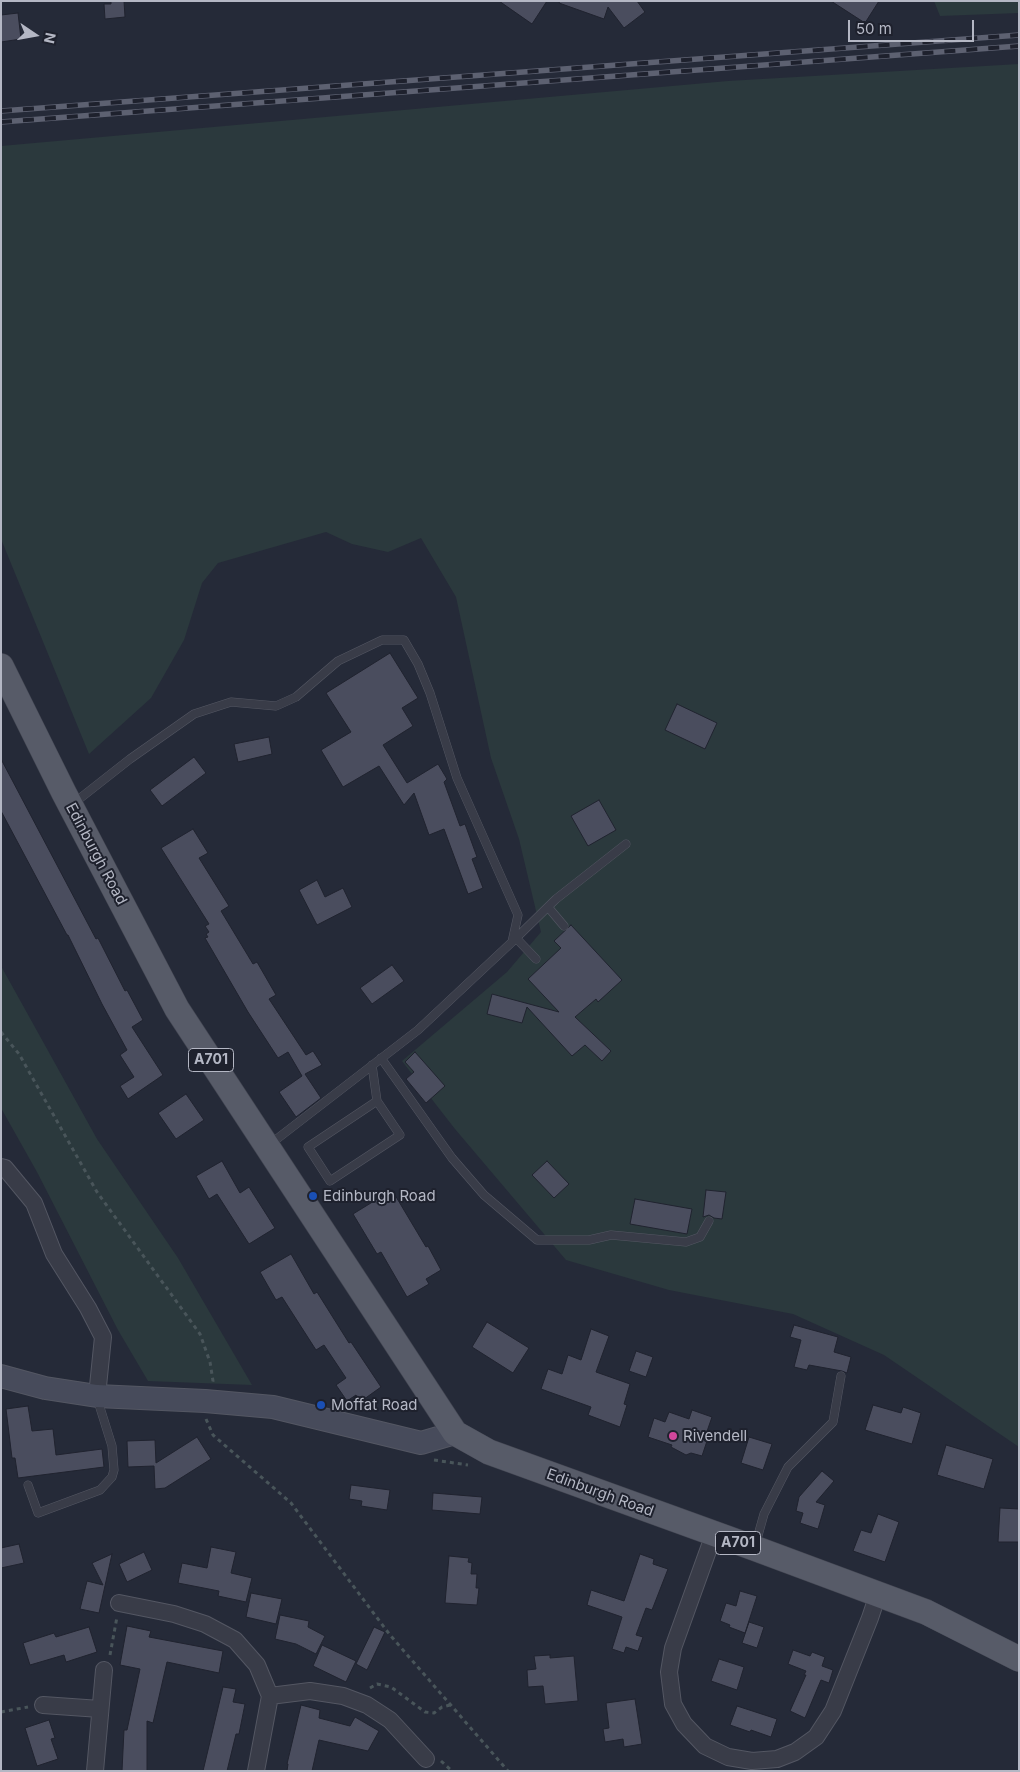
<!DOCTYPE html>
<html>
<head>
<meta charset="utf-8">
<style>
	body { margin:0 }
	#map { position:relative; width:1020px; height:1772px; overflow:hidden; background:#252a38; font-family:Inter,sans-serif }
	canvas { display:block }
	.frame { position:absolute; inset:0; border:2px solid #b4b7c4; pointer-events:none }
	.north { position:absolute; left:10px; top:10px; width:50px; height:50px; -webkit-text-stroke:4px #1e212d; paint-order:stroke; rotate:102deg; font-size:14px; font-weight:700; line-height:20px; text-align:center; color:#b4b7c4 }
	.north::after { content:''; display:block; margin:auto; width:18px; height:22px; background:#b4b7c4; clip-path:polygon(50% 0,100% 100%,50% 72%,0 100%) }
	.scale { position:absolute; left:848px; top:20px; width:126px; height:22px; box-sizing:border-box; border:2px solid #b4b7c4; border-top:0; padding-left:6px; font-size:15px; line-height:18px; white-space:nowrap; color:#b4b7c4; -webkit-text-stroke:4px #1e212d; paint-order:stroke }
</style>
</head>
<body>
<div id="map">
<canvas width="1020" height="1772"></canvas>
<div class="frame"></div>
<div class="north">N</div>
<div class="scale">50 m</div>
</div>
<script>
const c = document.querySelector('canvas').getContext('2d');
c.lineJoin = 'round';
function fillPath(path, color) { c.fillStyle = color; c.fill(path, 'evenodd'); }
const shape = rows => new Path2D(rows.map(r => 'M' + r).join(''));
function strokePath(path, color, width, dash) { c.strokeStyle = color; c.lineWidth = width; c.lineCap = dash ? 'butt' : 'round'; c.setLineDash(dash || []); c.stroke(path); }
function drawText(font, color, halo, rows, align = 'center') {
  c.font = font + ' Inter,sans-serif'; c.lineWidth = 4; c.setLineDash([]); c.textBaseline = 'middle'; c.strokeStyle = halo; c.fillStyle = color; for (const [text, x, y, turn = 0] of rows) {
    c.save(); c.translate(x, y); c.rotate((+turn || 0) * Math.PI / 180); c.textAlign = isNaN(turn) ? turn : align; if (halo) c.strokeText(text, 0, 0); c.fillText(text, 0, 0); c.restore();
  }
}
fillPath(shape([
	[934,1,1019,1,1019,13,940,16],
	[1019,64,1019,1447,884,1355,793,1314,669,1290,566,1260,455,1129,402,1061,507,972,541,932,519,839,491,758,456,597,421,538,388,552,352,544,326,532,218,563,202,583,184,640,151,698,89,754,1,539,1,146,728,81],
	[1,966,97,1139,178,1258,252,1385,148,1381,118,1330,37,1172,1,1108]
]), '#2b393d');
const building = shape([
	[111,1,124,1,125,17,105,19,104,4,111,4,111,1],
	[499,1,547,1,532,24,499,1],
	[560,1,637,1,645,12,624,28,608,7,604,19,559,3,560,1],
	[831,1,879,1,865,23,831,1],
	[18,13,21,39,1,42,1,15,18,13],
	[390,653,418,698,402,708,413,726,383,745,407,783,438,764,447,779,444,782,460,826,465,824,477,857,472,859,483,888,468,894,444,829,429,835,414,793,404,805,379,766,343,787,321,750,351,732,326,693,390,653],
	[677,704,717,723,705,749,665,730,677,704],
	[269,737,272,754,238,762,234,744,269,737],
	[194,757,206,773,162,806,150,790,194,757],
	[1,759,96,939,98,938,125,991,127,990,143,1020,132,1027,163,1075,128,1099,120,1086,134,1077,120,1055,127,1050,102,1004,68,935,67,935,1,811,1,759],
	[599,800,616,830,588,846,571,816,599,800],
	[193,829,208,853,199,858,229,906,221,911,253,964,257,962,276,995,269,999,306,1055,313,1051,322,1065,305,1074,321,1098,296,1117,279,1092,302,1076,288,1052,278,1058,248,1012,205,938,208,937,206,934,209,932,205,926,209,924,161,848,193,829],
	[317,880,325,897,343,888,352,907,317,925,299,890,317,880],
	[571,925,622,980,598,1002,596,999,575,1017,611,1051,602,1061,585,1045,572,1056,527,1007,522,1023,487,1014,492,994,559,1012,528,979,561,948,554,941,571,925],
	[392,965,404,981,372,1004,360,988,392,965],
	[415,1052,445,1086,426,1103,406,1079,414,1072,405,1062,415,1052],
	[186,1094,204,1120,176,1139,158,1113,186,1094],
	[222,1161,240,1193,249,1187,275,1228,249,1244,217,1194,209,1199,196,1176,222,1161],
	[547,1161,569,1184,554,1198,532,1175,547,1161],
	[392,1190,426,1247,428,1246,441,1270,426,1279,429,1284,407,1297,381,1252,377,1254,353,1214,392,1190],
	[706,1190,726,1192,722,1219,714,1218,709,1215,703,1217,706,1190],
	[635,1199,692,1209,687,1234,630,1224,635,1199],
	[291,1254,314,1294,317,1292,349,1343,351,1342,381,1387,360,1402,356,1395,347,1401,336,1385,346,1378,324,1345,316,1350,282,1297,276,1300,260,1272,291,1254],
	[487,1322,529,1348,513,1373,472,1347,487,1322],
	[794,1325,838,1337,834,1352,851,1357,847,1373,842,1371,809,1365,807,1370,794,1367,801,1340,790,1337,794,1325],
	[591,1329,609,1336,596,1372,630,1384,624,1404,627,1405,620,1427,588,1415,591,1407,541,1389,548,1369,562,1374,568,1355,581,1360,591,1329],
	[636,1351,653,1357,646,1377,629,1371,636,1351],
	[873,1405,901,1413,903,1407,921,1413,912,1444,865,1430,873,1405],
	[28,1406,32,1431,53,1429,56,1455,102,1449,104,1467,18,1478,15,1458,12,1458,6,1409,28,1406],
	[692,1410,712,1417,704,1440,707,1441,702,1456,691,1453,686,1455,671,1447,672,1445,648,1437,654,1418,665,1422,669,1412,689,1419,692,1410],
	[197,1437,211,1459,165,1488,155,1489,154,1466,128,1467,127,1441,155,1440,156,1463,197,1437],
	[749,1437,772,1444,763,1470,741,1463,749,1437],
	[946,1445,993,1459,984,1489,937,1475,946,1445],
	[822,1471,834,1481,816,1502,825,1505,818,1529,800,1523,803,1513,796,1511,799,1497,822,1471],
	[351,1485,390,1490,387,1510,361,1506,362,1501,349,1499,351,1485],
	[433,1493,482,1497,480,1514,432,1510,433,1493],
	[1000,1508,1019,1509,1019,1542,998,1542,1000,1508],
	[878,1514,899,1522,885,1562,853,1551,861,1530,871,1533,878,1514],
	[19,1544,24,1563,1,1568,1,1548,19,1544],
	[211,1547,236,1552,231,1573,252,1578,246,1602,218,1596,219,1591,178,1583,182,1563,207,1568,211,1547],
	[144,1552,152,1570,127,1582,119,1564,144,1552],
	[112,1554,99,1613,80,1609,87,1581,103,1585,92,1563,112,1554],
	[640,1554,654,1559,653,1564,668,1569,652,1610,646,1608,636,1635,643,1637,638,1651,626,1647,624,1653,612,1649,622,1617,587,1605,591,1590,624,1601,640,1554],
	[449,1556,469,1558,468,1562,472,1563,471,1574,477,1574,476,1588,479,1588,477,1605,445,1603,449,1556],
	[740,1591,757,1596,745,1633,729,1627,730,1625,720,1621,726,1603,736,1606,740,1591],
	[251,1593,282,1599,276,1624,246,1617,251,1593],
	[280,1615,309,1621,308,1627,325,1636,316,1654,296,1644,275,1639,280,1615],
	[749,1622,764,1627,757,1648,742,1643,749,1622],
	[127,1626,151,1631,149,1637,223,1651,219,1673,167,1662,153,1723,147,1721,147,1771,122,1771,124,1730,127,1730,140,1669,120,1665,127,1626],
	[89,1627,97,1652,66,1662,64,1655,30,1665,23,1643,54,1633,56,1637,89,1627],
	[374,1627,385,1632,367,1670,356,1664,374,1627],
	[322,1645,356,1661,346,1682,313,1666,322,1645],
	[793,1650,810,1656,812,1652,825,1657,822,1666,833,1670,829,1683,821,1680,805,1718,790,1711,806,1675,804,1675,806,1671,788,1664,793,1650],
	[550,1655,550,1658,574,1656,578,1701,545,1704,543,1686,528,1687,527,1670,536,1669,534,1656,550,1655],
	[719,1659,744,1667,737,1690,711,1681,719,1659],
	[223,1687,236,1689,233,1702,245,1704,239,1734,236,1734,227,1771,203,1771,223,1687],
	[635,1699,642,1744,624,1747,623,1739,605,1742,603,1729,609,1728,606,1703,635,1699],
	[301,1705,320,1710,319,1718,350,1726,355,1717,379,1731,368,1751,319,1740,312,1771,287,1771,288,1764,287,1764,301,1705],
	[737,1706,777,1719,771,1737,751,1730,750,1732,730,1725,737,1706],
	[49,1720,55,1738,51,1739,58,1759,37,1766,25,1728,49,1720]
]);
fillPath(building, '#4a4d5e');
strokePath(building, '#20232f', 1);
const lane = shape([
	[74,803,130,759,194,714,231,702,276,706,296,697,338,661,382,640,404,640,418,664,430,693,457,778,518,915,512,942,418,1030,269,1145],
	[548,907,564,926],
	[516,938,536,959],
	[512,942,556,899,626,844],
	[381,1058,452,1158,484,1195,537,1240,589,1240,611,1235,686,1242,700,1237,709,1221],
	[372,1065,377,1101],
	[377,1101,400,1135,330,1181,308,1147,377,1101],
	[28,1485,38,1513,100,1490,112,1477,114,1470,112,1446,97,1398],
	[755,1546,764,1514,788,1467,833,1422,841,1376]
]);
const street = shape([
	[1,1167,5,1168,34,1203,54,1254,88,1308,103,1337,97,1396],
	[714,1534,673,1648,669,1672,673,1704,684,1724,705,1746,728,1757,752,1761,777,1759,795,1752,816,1737,833,1711,870,1618,878,1594],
	[119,1603,174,1614,205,1624,235,1640,257,1665,270,1696,256,1771],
	[270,1696,310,1691,343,1696,367,1705,390,1720,426,1759],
	[43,1705,100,1709],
	[95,1771,104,1670]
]);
const secondary = shape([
	[1,1376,45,1388,97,1396,205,1401,273,1407,421,1443,455,1433]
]);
const primary = shape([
	[1,666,64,793,177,1009,455,1433,489,1452,754,1548,926,1612,1019,1659]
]);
strokePath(lane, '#545763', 9);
strokePath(street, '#545763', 18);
strokePath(secondary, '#545763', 24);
strokePath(primary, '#424551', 26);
strokePath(shape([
	[1,1032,19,1054,97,1192,200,1334,210,1362,213,1381,212,1384],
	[206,1419,213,1435,291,1503,390,1635,508,1771],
	[434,1460,468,1465],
	[110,1655,117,1617],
	[370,1688,377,1684,391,1687,425,1712,434,1713,442,1707,450,1705],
	[1,1712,28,1707],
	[441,1761,452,1771]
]), '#49555a', 3, [4, 4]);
strokePath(lane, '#393c48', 8);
strokePath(street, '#393c48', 16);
strokePath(secondary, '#474b5b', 22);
strokePath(primary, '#575b68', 25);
const rail = shape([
	[1,111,1019,35],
	[1,122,1019,46]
]);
strokePath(rail, '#5d6171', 5.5);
strokePath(rail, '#1e212d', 4, [11]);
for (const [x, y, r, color] of [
	[313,1196,5,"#1a4fb4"],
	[321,1405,5,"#1a4fb4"],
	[673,1436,5,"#d1479c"]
]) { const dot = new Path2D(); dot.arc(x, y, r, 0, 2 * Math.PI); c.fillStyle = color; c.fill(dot); strokePath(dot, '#1e212d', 2); }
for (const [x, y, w] of [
	[211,1060,45],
	[738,1543,45]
]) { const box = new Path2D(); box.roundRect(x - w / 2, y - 11.5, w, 23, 4); c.fillStyle = '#1e212d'; c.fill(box); strokePath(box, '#b4b7c4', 1); }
drawText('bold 14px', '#b4b7c4', null, [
	["A701",211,1060],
	["A701",738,1543]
]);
drawText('15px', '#b4b7c4', '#1e212d', [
	["Edinburgh Road",96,854,62],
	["Edinburgh Road",600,1493,20]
]);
drawText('15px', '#b4b7c4', '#1e212d', [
	["Edinburgh Road",323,1196],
	["Moffat Road",331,1405],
	["Rivendell",683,1436]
], 'left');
</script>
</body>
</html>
